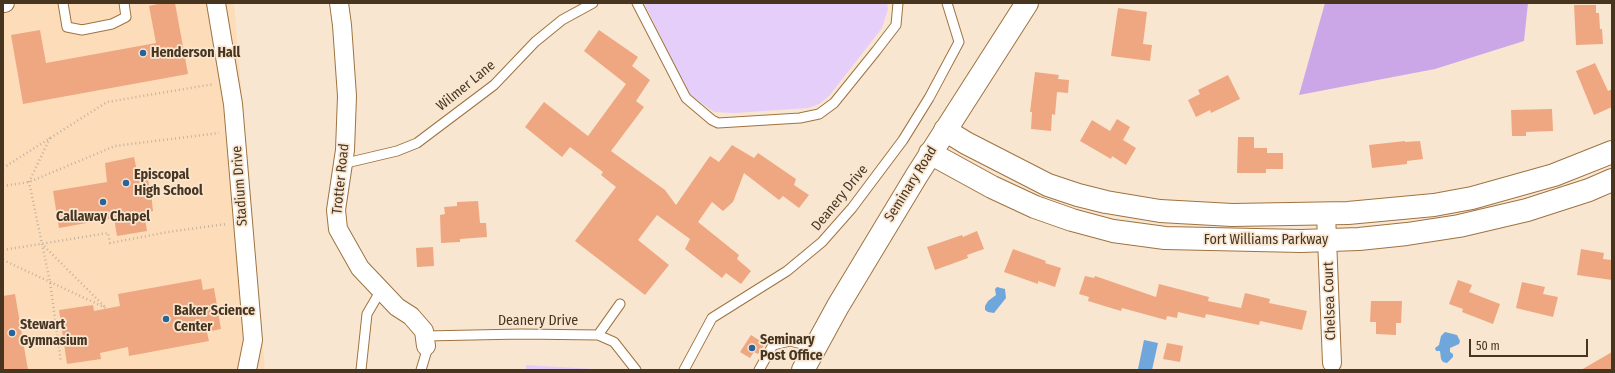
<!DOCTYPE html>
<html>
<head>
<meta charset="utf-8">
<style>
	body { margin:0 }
	#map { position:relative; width:1615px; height:373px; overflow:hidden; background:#f9e6d1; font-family:"Fira Sans Condensed",sans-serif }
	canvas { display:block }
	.frame { position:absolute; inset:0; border:4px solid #483520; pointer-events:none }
	.scale { position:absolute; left:1469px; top:339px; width:119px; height:18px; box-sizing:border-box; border:2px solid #483520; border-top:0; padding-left:5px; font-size:12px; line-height:14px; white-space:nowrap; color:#483520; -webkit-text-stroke:3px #f9e6d1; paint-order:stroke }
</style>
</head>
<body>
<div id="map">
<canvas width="1615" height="373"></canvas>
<div class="frame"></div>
<div class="scale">50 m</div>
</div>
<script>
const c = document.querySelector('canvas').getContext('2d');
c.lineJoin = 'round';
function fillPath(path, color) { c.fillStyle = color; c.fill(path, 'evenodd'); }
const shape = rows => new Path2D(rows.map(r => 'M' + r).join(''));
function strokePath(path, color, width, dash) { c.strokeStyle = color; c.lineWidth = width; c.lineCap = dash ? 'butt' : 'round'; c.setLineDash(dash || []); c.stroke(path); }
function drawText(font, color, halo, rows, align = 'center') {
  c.font = font + ' "Fira Sans Condensed",sans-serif'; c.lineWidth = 3.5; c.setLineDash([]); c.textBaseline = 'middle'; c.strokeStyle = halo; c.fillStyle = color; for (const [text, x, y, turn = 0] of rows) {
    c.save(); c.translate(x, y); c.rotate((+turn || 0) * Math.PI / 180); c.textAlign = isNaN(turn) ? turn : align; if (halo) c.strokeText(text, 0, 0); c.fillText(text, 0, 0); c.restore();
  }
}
fillPath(shape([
	[3,3,234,3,265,370,3,370]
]), '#fdddb9');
fillPath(shape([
	[644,3,887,3,888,9,882,28,829,96,819,104,808,108,735,113,714,112,689,94],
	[526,365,594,369,594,370,526,370]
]), '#e5cef9');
fillPath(shape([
	[1325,3,1528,3,1524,41,1435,69,1299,95]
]), '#cba7e8');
fillPath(shape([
	[997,287,1005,289,1006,298,994,313,988,312,985,310,985,306,988,301,996,295,995,289],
	[1445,332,1457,335,1460,341,1459,344,1450,348,1450,352,1453,354,1453,357,1447,363,1443,362,1441,359,1440,351,1436,351,1435,348,1439,345,1441,336],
	[1144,340,1158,343,1152,370,1138,369]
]), '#6fa6dc');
fillPath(shape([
	[162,3,175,3,188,74,23,104,11,35,40,30,46,63,156,43,149,6],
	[1574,5,1596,5,1596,13,1599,13,1600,29,1602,29,1603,44,1576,45],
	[1118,8,1147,12,1143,44,1152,45,1150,61,1111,56],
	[599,30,638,57,632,66,650,80,636,101,644,107,611,151,665,190,676,205,710,156,719,162,732,145,754,158,758,153,796,179,794,185,809,195,799,208,783,196,779,200,744,173,733,202,723,211,712,202,698,222,739,255,737,259,751,271,741,284,726,273,722,278,685,249,690,239,657,215,638,240,669,265,645,295,575,241,616,187,601,175,603,172,570,147,562,157,525,127,544,102,588,136,626,84,584,51],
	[1595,63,1608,91,1612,89,1612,107,1594,115,1576,71],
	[1035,72,1059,75,1058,79,1069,80,1068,93,1057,92,1055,115,1052,114,1051,131,1031,129,1032,112,1030,112],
	[1228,75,1240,99,1211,113,1210,110,1196,117,1188,100,1200,94,1198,90],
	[1552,109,1553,131,1526,132,1526,136,1512,136,1511,110],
	[1117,119,1130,127,1123,140,1136,148,1126,165,1112,156,1111,159,1080,141,1092,120,1110,131],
	[1238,137,1254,137,1254,148,1267,148,1267,153,1283,153,1283,169,1266,169,1266,173,1237,173],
	[1405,141,1405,142,1420,141,1423,159,1407,161,1407,164,1372,168,1369,145],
	[134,157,138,176,147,175,151,193,153,211,144,213,147,231,117,236,114,218,59,228,53,191,107,182,105,163],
	[478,201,480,223,486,223,487,237,460,239,460,242,441,243,440,215,445,214,444,207,457,206,457,202],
	[977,231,984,249,967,255,968,258,935,270,927,247,962,235,963,237],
	[433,247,434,266,417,267,416,248],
	[1013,249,1046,261,1045,263,1061,268,1055,287,1038,281,1038,284,1004,272],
	[1581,249,1604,253,1603,259,1612,260,1612,280,1577,275],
	[1085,276,1094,278,1095,276,1156,297,1159,284,1209,297,1208,301,1241,308,1245,293,1270,299,1269,303,1307,311,1302,330,1260,321,1259,325,1206,314,1205,318,1178,312,1177,318,1167,316,1166,320,1122,308,1121,311,1088,301,1089,297,1079,294],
	[201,279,203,290,214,288,221,329,207,332,209,341,129,356,128,347,100,353,101,359,67,364,59,310,93,305,94,311,120,306,118,294],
	[1458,280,1472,285,1469,292,1500,304,1493,324,1462,312,1463,309,1449,304],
	[1522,282,1545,287,1543,294,1558,297,1553,317,1516,308],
	[15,294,28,370,3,370,3,296],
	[1371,301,1402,301,1401,323,1396,323,1396,335,1376,334,1376,322,1370,322],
	[751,335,765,344,758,354,754,352,750,358,740,352],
	[1167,343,1183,346,1180,362,1163,359],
	[1612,352,1612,370,1581,370]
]), '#eea781');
const lane = shape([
	[63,3,67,27,82,30,112,24,126,17,124,3],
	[637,3,686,98,712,120,718,123,800,118,819,114,834,103,876,51,896,25,898,3],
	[342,164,397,151,417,143,494,85,535,42,562,20,593,3],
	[598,335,620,304],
	[425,336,521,334,598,335,614,342,636,370],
	[361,370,367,314,381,290],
	[421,370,427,350,426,346],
	[684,370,712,318,787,271,822,242,852,208,903,140,929,98,959,42,947,3],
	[759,370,773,345,790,341,815,347]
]);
const street = shape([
	[3,3,5,3],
	[216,3,233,104,253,340,247,370],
	[339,3,342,25,347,96,345,150,336,210,338,229,360,268,397,307,411,316,424,331,426,346],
	[1326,214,1332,363]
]);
const secondary = shape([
	[945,130,966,143,1048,185,1078,195,1106,202,1160,211,1232,215,1348,213,1434,205,1472,198,1554,175,1612,152],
	[930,153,992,187,1035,207,1072,220,1113,231,1165,238,1301,241,1359,239,1407,234,1459,226,1527,210,1589,190,1612,180],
	[803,370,838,306,917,175,1027,3]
]);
strokePath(lane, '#9f7340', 11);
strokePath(street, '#9f7340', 20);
strokePath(secondary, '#9f7340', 24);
strokePath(shape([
	[50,138,29,182,50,282,61,362],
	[3,168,107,102,214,84],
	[3,186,29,182,115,146,219,133],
	[3,250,108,233,110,243,168,232,226,224],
	[3,260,106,308,42,244]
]), '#c4b19c', 2.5, [1, 3]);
strokePath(lane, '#fff', 9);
strokePath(street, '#fff', 18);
strokePath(secondary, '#fff', 22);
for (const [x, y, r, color] of [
	[143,53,4,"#28649b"],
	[126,183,4,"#28649b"],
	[103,202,4,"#28649b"],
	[166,319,4,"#28649b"],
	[12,333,4,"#28649b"],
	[752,348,4,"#28649b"]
]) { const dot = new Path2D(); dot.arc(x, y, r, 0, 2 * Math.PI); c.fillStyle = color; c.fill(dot); strokePath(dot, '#f9e6d1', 1.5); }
drawText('bold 14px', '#483520', '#f9e6d1', [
	["Henderson Hall",151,53],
	["Episcopal",134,175],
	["High School",134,191],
	["Callaway Chapel",103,217,"center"],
	["Baker Science",174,311],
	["Center",174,327],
	["Stewart",20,325],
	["Gymnasium",20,341],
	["Seminary",760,340],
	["Post Office",760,356]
], 'left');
drawText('14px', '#483520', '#f9e6d1', [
	["Wilmer Lane",466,86,-39],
	["Trotter Road",341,179,-84],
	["Seminary Road",911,184,-58],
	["Stadium Drive",240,186,-94],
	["Deanery Drive",840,198,-51],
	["Fort Williams Parkway",1266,240],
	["Chelsea Court",1330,301,-92],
	["Deanery Drive",538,321]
]);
</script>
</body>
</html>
